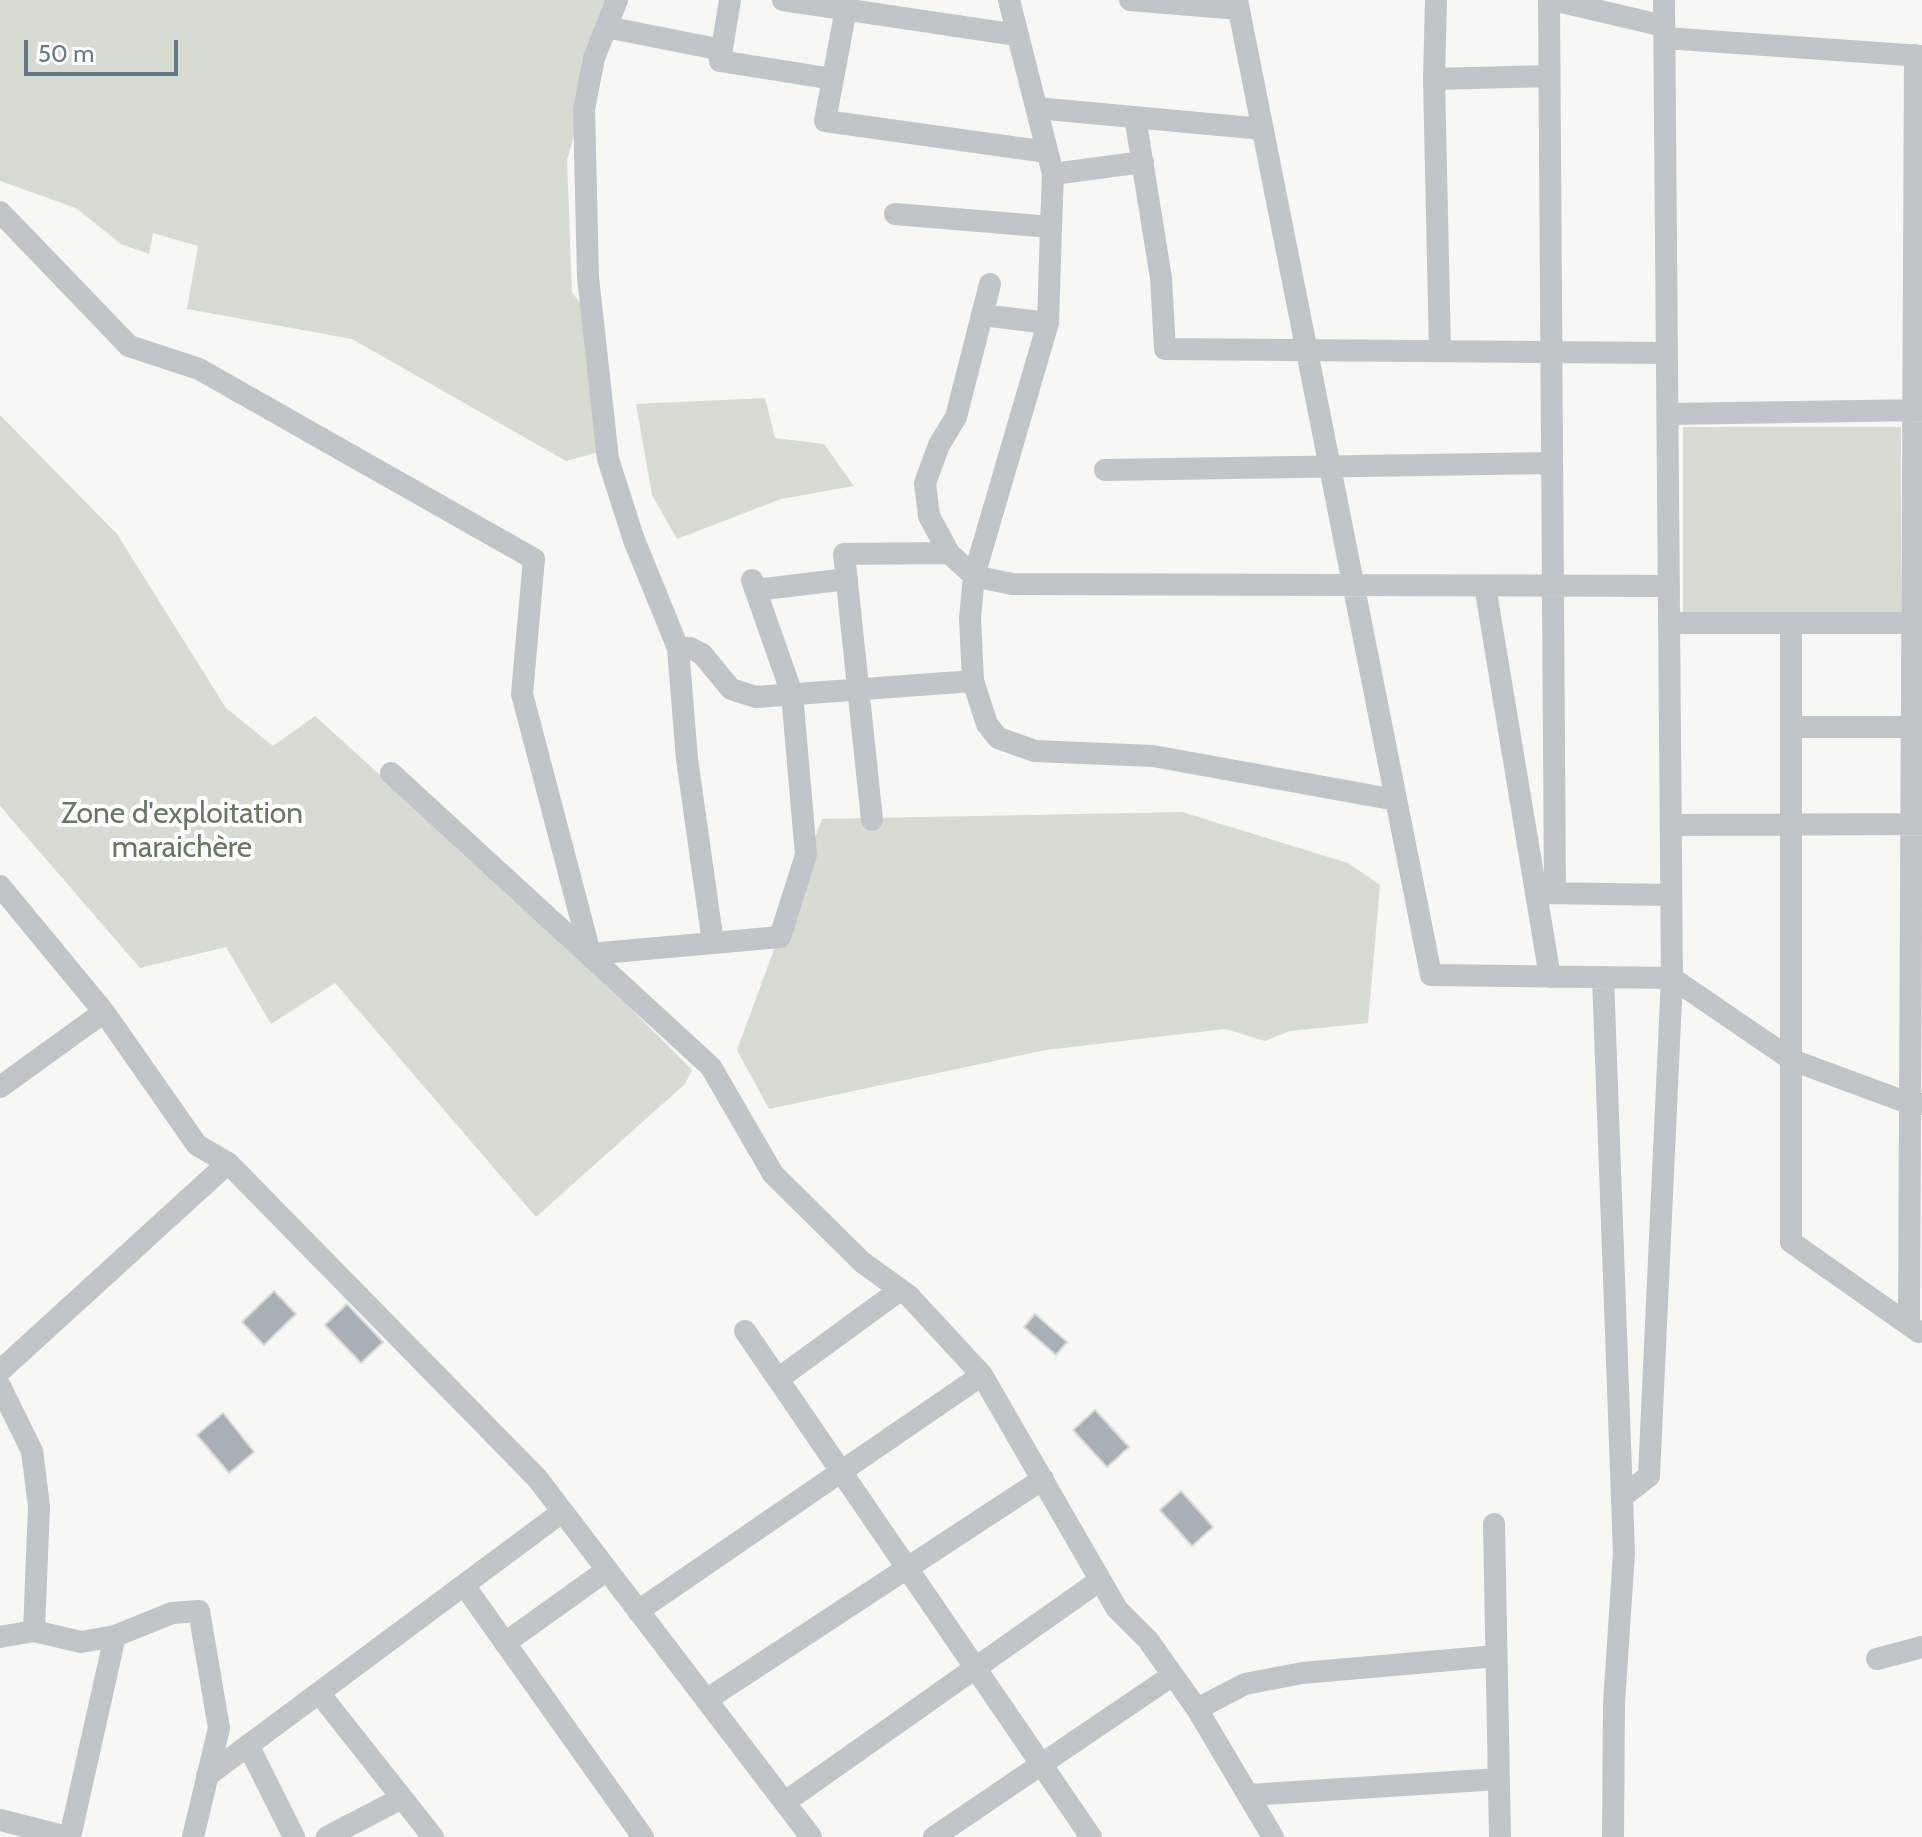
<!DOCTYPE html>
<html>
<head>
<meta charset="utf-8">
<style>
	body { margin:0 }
	#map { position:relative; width:1922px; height:1837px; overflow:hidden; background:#f7f7f4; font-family:Cabin,sans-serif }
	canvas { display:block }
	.scale { position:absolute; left:24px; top:40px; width:154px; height:36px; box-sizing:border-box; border:4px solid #667986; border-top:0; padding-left:10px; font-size:24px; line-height:28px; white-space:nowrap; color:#667986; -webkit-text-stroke:6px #fff; paint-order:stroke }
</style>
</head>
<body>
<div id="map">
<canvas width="1922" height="1837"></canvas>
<div class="scale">50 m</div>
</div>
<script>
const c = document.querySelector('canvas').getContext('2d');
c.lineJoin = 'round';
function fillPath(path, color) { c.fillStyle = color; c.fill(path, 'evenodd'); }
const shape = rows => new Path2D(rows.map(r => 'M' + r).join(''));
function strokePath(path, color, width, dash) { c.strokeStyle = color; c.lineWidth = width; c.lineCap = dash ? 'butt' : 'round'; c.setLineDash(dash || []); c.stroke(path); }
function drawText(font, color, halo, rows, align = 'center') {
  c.font = font + ' Cabin,sans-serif'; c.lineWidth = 8; c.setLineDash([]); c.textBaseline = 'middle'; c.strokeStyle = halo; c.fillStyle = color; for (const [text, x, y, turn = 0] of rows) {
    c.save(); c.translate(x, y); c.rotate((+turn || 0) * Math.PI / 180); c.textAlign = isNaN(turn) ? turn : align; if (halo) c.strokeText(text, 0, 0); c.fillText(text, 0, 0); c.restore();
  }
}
fillPath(shape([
	[0,0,612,0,567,160,572,292,592,320,607,450,566,461,352,339,187,309,198,246,153,233,149,254,121,244,76,208,0,181],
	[765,398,775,438,824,444,854,486,781,499,677,539,652,495,636,404],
	[0,415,117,534,226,708,273,746,315,716,578,955,692,1070,685,1084,536,1217,335,983,271,1024,226,947,140,968,0,806],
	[1683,427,1901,427,1901,612,1683,612],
	[1182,812,1348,863,1380,885,1368,1023,1290,1031,1265,1041,1225,1029,1046,1050,769,1109,737,1050,822,819]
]), '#d7dcd3');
const building = shape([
	[274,1291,296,1314,264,1345,242,1322,274,1291],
	[347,1304,383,1342,361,1363,325,1325,347,1304],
	[1035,1314,1067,1342,1056,1355,1024,1327,1035,1314],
	[1095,1410,1129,1447,1107,1467,1073,1430,1095,1410],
	[223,1413,254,1452,229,1473,197,1435,223,1413],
	[1181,1491,1213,1527,1192,1546,1160,1510,1181,1491]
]);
fillPath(building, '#a7b0b6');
strokePath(building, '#d9d9d7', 2);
strokePath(shape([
	[617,0,594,58,584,109,588,277,608,459,634,540,678,648,687,759,713,943],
	[730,0,720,61,833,79],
	[783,0,1017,35],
	[1009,0,1053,174,1051,227,1048,323,974,576,970,618,973,681,987,724,998,738,1035,751,1153,756,1396,800],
	[1130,0,1239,9],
	[1237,0,1431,975,1672,978,1792,1060,1911,1104,1922,1104],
	[1436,0,1434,79,1440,351],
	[1549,0,1555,893],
	[1553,0,1664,26],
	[846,9,825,121,1047,152],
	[606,27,722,50],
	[1665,38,1922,56],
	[1434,79,1549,76],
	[1036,108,1263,129],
	[1135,117,1161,278,1165,349,1667,353],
	[1053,174,1143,162],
	[0,212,129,346,199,369,534,559,522,694,590,953],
	[895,214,1051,227],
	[990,284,956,417,939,445,925,483,929,516,949,553,974,576,1012,584,1669,586],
	[982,315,1048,323],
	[1668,414,1922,410],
	[1105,470,1552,463],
	[1485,586,1550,977],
	[756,590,847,579],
	[1669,623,1922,623],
	[1791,623,1791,1242,1919,1332],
	[678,648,690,648,702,654,731,689,756,697,973,681],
	[1791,727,1912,727],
	[391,773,711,1067,773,1174,862,1262,909,1296,982,1375,1117,1609,1148,1640,1197,1709,1273,1837],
	[872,820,844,554,949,553],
	[1671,825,1922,824],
	[0,886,104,1012,197,1145,228,1163,537,1478,811,1837],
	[1542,893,1671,895],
	[590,954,780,937,806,855,792,694,752,580],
	[1603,977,1624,1553,1614,1703,1613,1837],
	[0,1087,104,1012],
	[1909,1325,1915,55],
	[745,1331,1091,1837],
	[0,1371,228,1163],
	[778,1379,900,1290],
	[0,1386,32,1451,39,1506,34,1631],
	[1622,1497,1649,1476,1672,978,1664,0],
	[1494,1524,1500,1837],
	[464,1585,643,1837],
	[638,1611,982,1375],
	[0,1637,34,1631,81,1642,115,1636,172,1613,199,1611,219,1728,193,1837],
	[505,1643,607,1570],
	[1877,1659,1922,1647],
	[319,1693,433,1837],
	[706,1700,1043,1479],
	[1197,1709,1245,1684,1302,1673,1496,1656],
	[248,1745,294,1837],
	[207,1776,562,1512],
	[1248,1795,1499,1779],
	[785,1802,1099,1581],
	[0,1820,67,1837],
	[70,1837,115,1636],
	[327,1837,402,1798],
	[934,1837,1173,1675]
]), '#c0c5c9', 22);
drawText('30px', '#667861', '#fff', [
	["Zone d'exploitation",182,814],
	["maraichère",182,848]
]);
</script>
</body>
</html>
